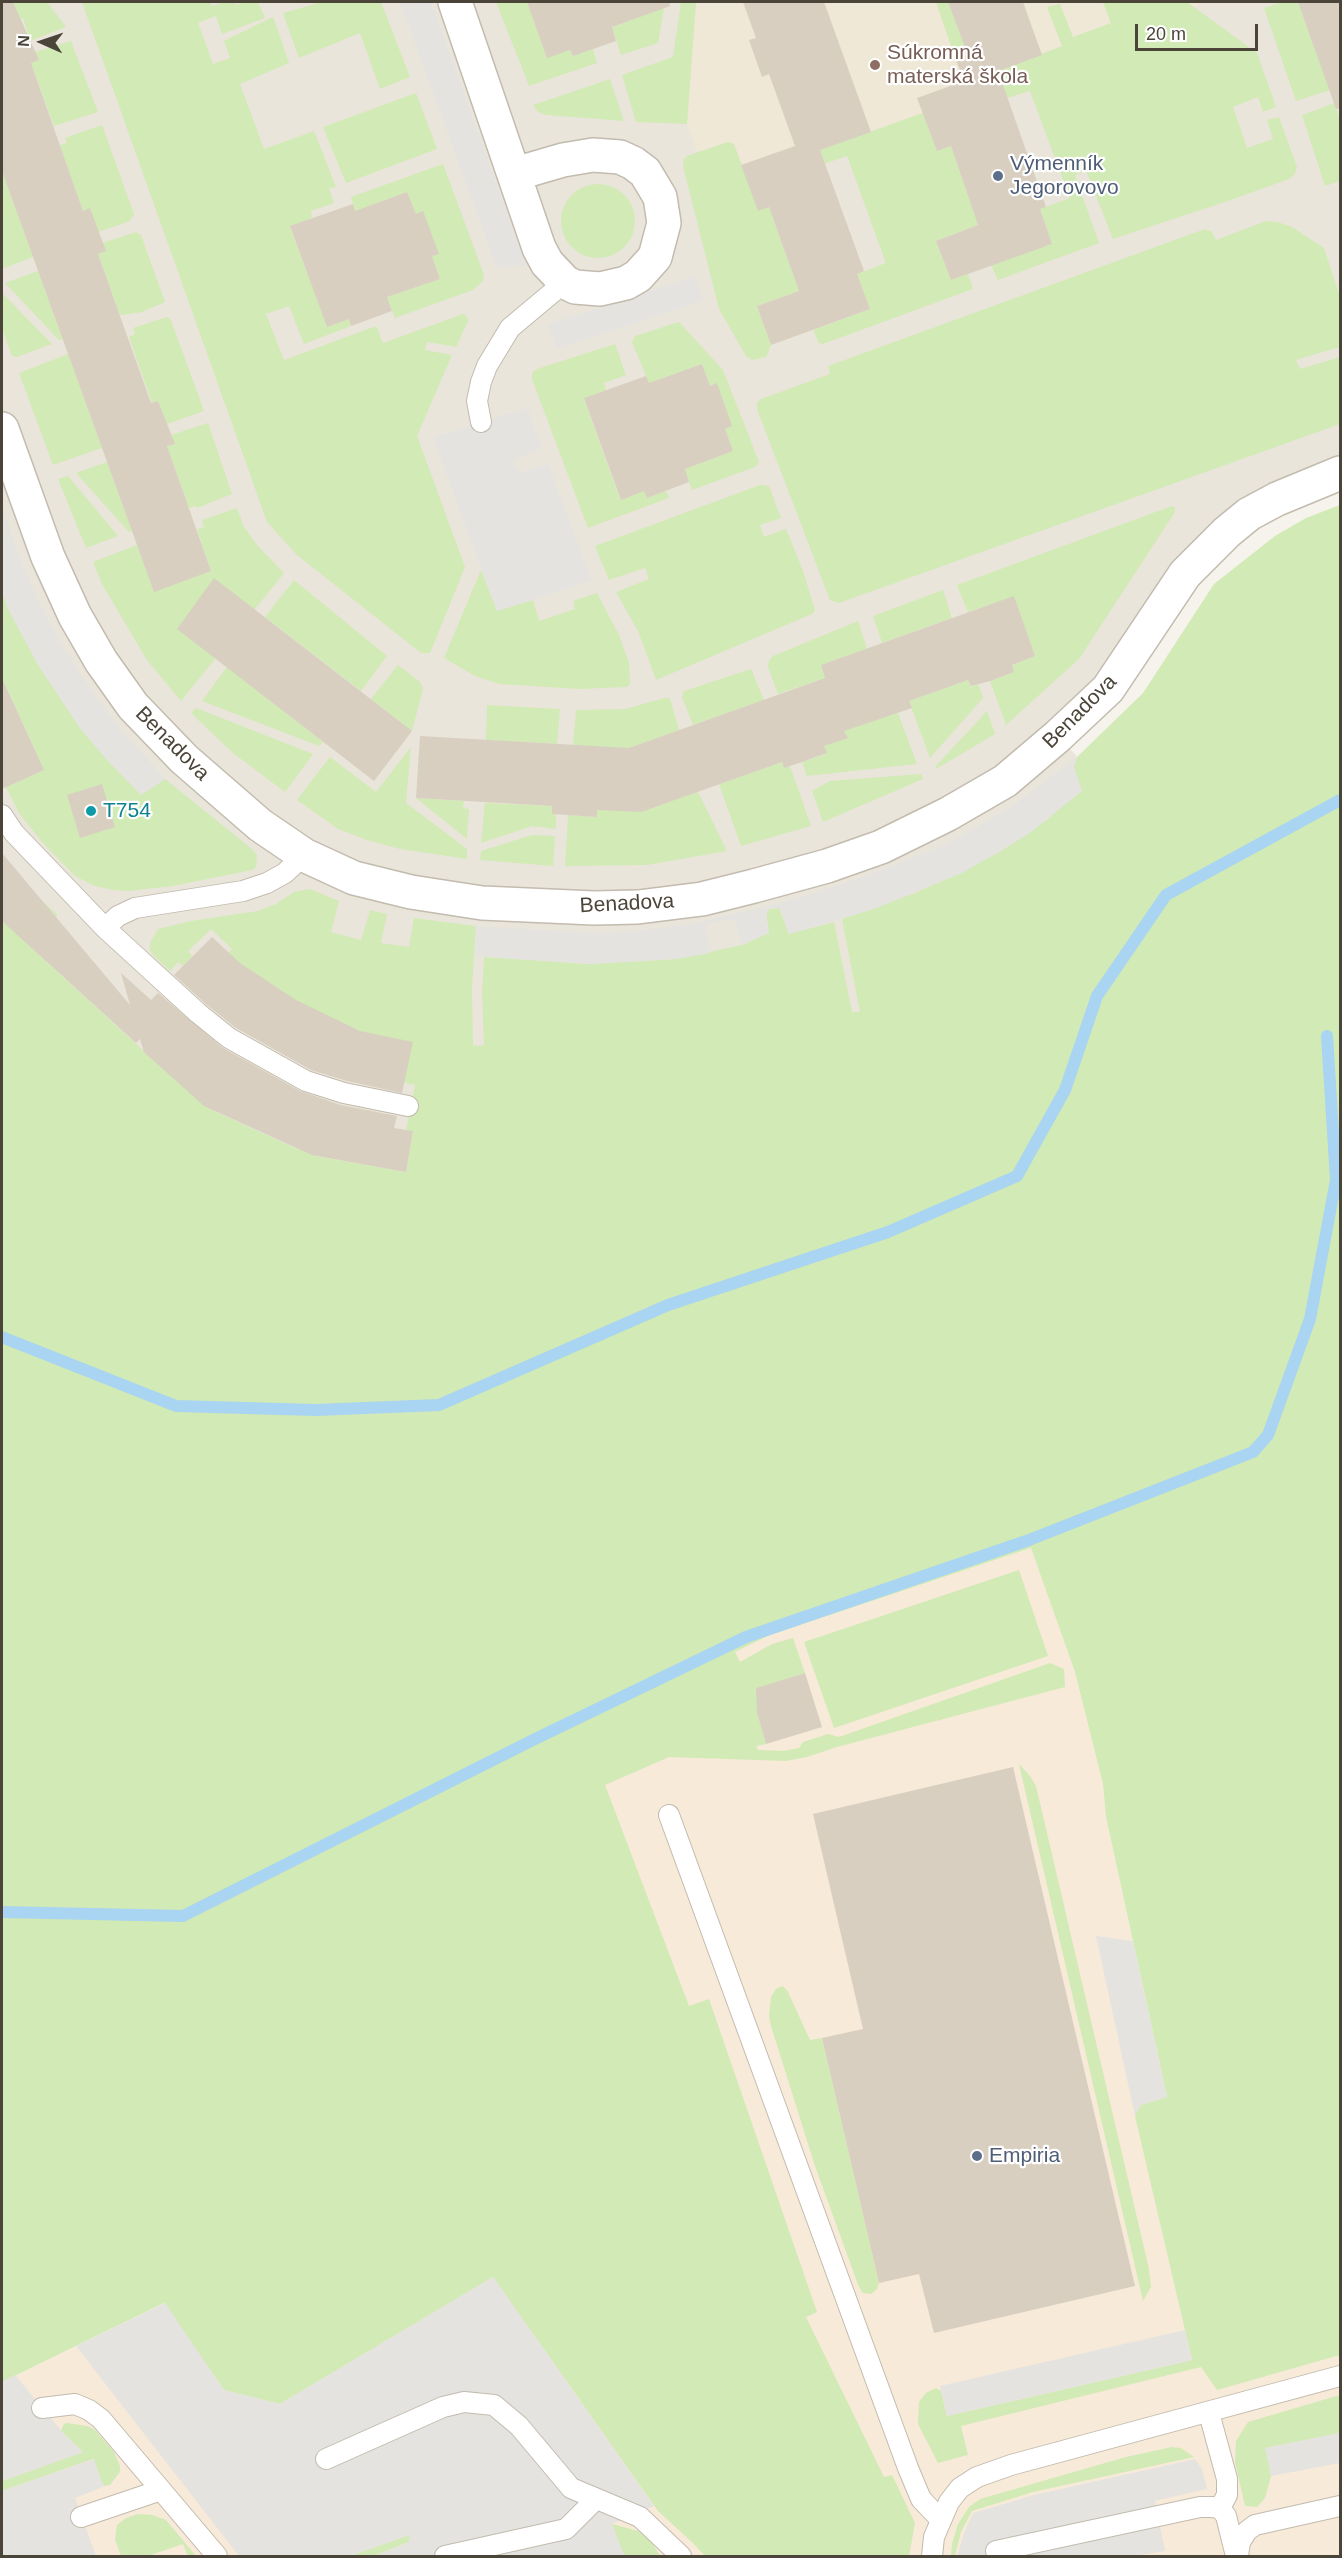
<!DOCTYPE html>
<html>
<head>
<meta charset="utf-8">
<style>
	body { margin:0 }
	#map { position:relative; width:1342px; height:2558px; overflow:hidden; background:#f6f3ec; font-family:Arial,sans-serif }
	canvas { display:block }
	.frame { position:absolute; inset:0; border:3px solid #4b4439; pointer-events:none }
	.north { position:absolute; left:12px; top:12px; width:60px; height:60px; -webkit-text-stroke:4px #fff; paint-order:stroke; rotate:273deg; font-size:16px; font-weight:700; line-height:24px; text-align:center; color:#4b4439 }
	.north::after { content:''; display:block; margin:auto; width:21px; height:27px; background:#4b4439; clip-path:polygon(50% 0,100% 100%,50% 72%,0 100%) }
	.scale { position:absolute; left:1135px; top:24px; width:123px; height:27px; box-sizing:border-box; border:3px solid #4b4439; border-top:0; padding-left:8px; font-size:18px; line-height:21px; white-space:nowrap; color:#4b4439; -webkit-text-stroke:4px #fff; paint-order:stroke }
</style>
</head>
<body>
<div id="map">
<canvas width="1342" height="2558"></canvas>
<div class="frame"></div>
<div class="north">N</div>
<div class="scale">20 m</div>
</div>
<script>
const c = document.querySelector('canvas').getContext('2d');
c.lineJoin = 'round';
function fillPath(path, color) { c.fillStyle = color; c.fill(path, 'evenodd'); }
const shape = rows => new Path2D(rows.map(r => 'M' + r).join(''));
function strokePath(path, color, width, dash) { c.strokeStyle = color; c.lineWidth = width; c.lineCap = dash ? 'butt' : 'round'; c.setLineDash(dash || []); c.stroke(path); }
function drawText(font, color, halo, rows, align = 'center') {
  c.font = font + ' Arial,sans-serif'; c.lineWidth = 4.5; c.setLineDash([]); c.textBaseline = 'middle'; c.strokeStyle = halo; c.fillStyle = color; for (const [text, x, y, turn = 0] of rows) {
    c.save(); c.translate(x, y); c.rotate((+turn || 0) * Math.PI / 180); c.textAlign = isNaN(turn) ? turn : align; if (halo) c.strokeText(text, 0, 0); c.fillText(text, 0, 0); c.restore();
  }
}
fillPath(shape([
	[2,2,1340,2,1340,473,1249,514,1059,736,1077,757,1007,972,425,1191,207,1124,2,939]
]), '#eae5da');
fillPath(shape([
	[1032,1548,1075,1672,1103,1784,1106,1817,1167,2097,1226,2387,1340,2355,1340,2556,2,2556,2,2382,165,2303,585,1724,770,1635]
]), '#f7ead8');
fillPath(shape([
	[696,2,1200,2,1196,7,923,113,746,176,734,144,728,142,697,152,687,124]
]), '#efe8d6');
fillPath(shape([
	[9,2,47,2,66,27,30,41,23,18,16,20],
	[82,2,210,2,212,6,225,2,235,2,236,5,246,2,258,2,265,18,222,34,216,16,198,23,213,64,230,58,224,41,273,17,289,63,240,84,264,149,314,131,336,187,329,188,334,203,311,211,312,218,290,227,327,326,349,319,351,326,304,344,289,306,266,314,284,360,376,326,383,343,463,314,467,317,468,321,456,347,427,342,425,350,452,355,417,436,465,567,430,653,421,653,297,555,267,522],
	[322,2,381,2,410,77,380,89,360,33,299,58,283,13],
	[496,2,527,2,547,57,570,50,573,56,593,49,597,63,529,86],
	[657,2,665,2,658,43,621,55,612,27,659,9],
	[681,2,696,2,687,124,636,122,622,75,673,57],
	[936,2,948,2,965,47,953,52],
	[1103,2,1187,2,1257,53,1276,107,1263,112,1258,97,1233,107,1247,148,1273,139,1267,120,1279,117,1297,167,1295,174,1289,179,1228,201,1113,239,1086,170,1075,175,1099,243,998,280,991,265,1052,244,1040,209,1070,198,1030,91,1007,98,976,79,1062,46,1047,7,1060,4,1073,37,1111,23],
	[1283,2,1298,2,1330,90,1296,101,1264,8],
	[71,41,98,112,54,126,31,63,35,52],
	[610,79,624,121,546,115,538,112,533,105],
	[416,93,437,149,346,183,323,127],
	[1335,103,1340,120,1340,181,1325,186,1302,115],
	[923,113,937,151,951,146,978,225,936,241,951,280,968,274,973,289,823,344,819,343,813,330,870,309,857,274,886,263,847,156,818,166,760,171],
	[102,125,134,214,130,221,98,232,83,211,60,145,67,143,65,138],
	[728,142,734,144,758,210,769,207,799,291,757,306,771,345,766,357,752,360,746,356,719,309,683,166,684,159,687,156],
	[443,164,484,275,483,281,473,290,395,318,387,297,440,279,432,256,438,254,416,214,407,192,355,211,351,197],
	[2,171,33,257,2,269],
	'561 221a37 37 0 1 1 74 0a37 37 0 1 1-74 0Z',
	[1266,221,1278,222,1292,227,1324,248,1340,297,1340,347,1296,360,1300,369,1340,357,1340,424,839,603,830,600,757,409,757,403,761,399,830,374,828,366,1205,229,1212,232,1216,240],
	[136,232,141,235,165,302,142,312,120,315,98,254,105,251,102,243],
	[38,271,63,340,59,340,5,283],
	[2,293,52,344,17,357,12,356,2,328],
	[167,317,171,320,204,411,167,424,158,401,152,403,129,337,135,334,133,328],
	[679,322,723,370,759,462,755,467,692,490,685,469,733,451,725,429,716,384,710,386,702,364,649,383,632,342,635,336],
	[615,344,626,375,604,383,606,390,584,399,620,499,644,491,647,498,666,491,669,498,588,528,532,379,532,373,537,369],
	[68,354,102,448,53,465,19,373],
	[208,423,232,494,197,508,196,506,189,508,167,446,174,444,171,435],
	[107,462,132,531,129,532,76,473],
	[68,476,118,536,86,548,58,479],
	[760,485,769,486,781,518,760,525,764,537,786,529,803,571,815,610,812,614,656,680,638,631,616,592,649,579,645,568,609,580,595,546],
	[1340,505,1340,2355,1217,2390,1201,2367,961,2426,968,2455,938,2463,918,2424,919,2402,926,2393,936,2388,941,2391,947,2416,1192,2360,1135,2116,1141,2105,1167,2097,1106,1817,1103,1784,1075,1672,1031,1548,770,1635,735,1652,740,1662,772,1644,793,1638,805,1673,757,1688,757,1713,766,1744,756,1746,758,1750,784,1751,799,1748,803,1742,828,1734,839,1737,1050,1663,1064,1669,1065,1687,837,1747,807,1757,786,1761,669,1757,605,1785,689,2006,709,1999,817,2312,806,2317,884,2477,892,2475,915,2523,909,2556,705,2556,694,2544,658,2511,493,2277,280,2404,224,2390,164,2303,2,2382,2,916,12,928,42,901,58,915,28,945,180,1084,214,1111,297,1149,314,1111,324,1115,316,1156,406,1172,413,1132,406,1130,415,1085,360,1073,296,1002,244,967,228,953,232,949,211,929,188,951,192,956,183,966,178,962,170,971,153,955,150,950,150,943,158,929,191,921,258,911,276,904,294,892,310,889,339,901,331,932,361,940,370,910,387,914,381,943,409,947,414,918,476,926,472,988,473,1045,477,1046,484,1045,482,992,484,957,589,964,676,959,742,945,769,933,766,912,769,909,779,908,789,934,834,922,852,1012,860,1012,842,919,915,893,998,853,1051,817,1077,757,1143,693,1214,584,1275,536,1306,518],
	[1172,506,1175,508,1175,512,1079,659,1006,725,990,681,1014,672,1012,665,1035,656,1014,597,968,612,957,585],
	[237,508,244,527,257,545,284,573,181,701,147,660,102,584,93,562,137,545,154,591,211,571,197,529,204,527,202,520],
	[481,570,497,611,533,600,539,621,575,609,573,601,597,593,619,635,629,663,630,684,627,687,580,689,499,684,475,676,444,658],
	[294,580,387,656,361,691,265,617],
	[943,590,952,618,882,643,873,616],
	[2,592,8,609,141,795,165,779,252,849,257,855,256,867,252,870,173,886,128,891,113,890,95,886,75,876,42,842,19,813,6,787,44,770,2,677],
	[858,621,867,649,821,665,825,678,778,694,768,667,769,660,773,656],
	[398,665,420,682,423,689,412,731,371,699],
	[227,667,323,742,319,746,202,701],
	[751,669,764,700,693,725,682,697,684,691],
	[968,680,971,687,978,684,983,698,930,758,909,701],
	[665,698,669,698,671,702,679,730,633,747,654,807,698,792,727,851,647,865,565,866,568,815,597,817,597,810,624,748,573,745,576,710,625,709],
	[487,705,560,709,557,744,486,740],
	[196,708,313,754,285,792,233,753,191,713],
	[886,710,888,716,898,713,917,764,807,776,802,762,826,754,824,746,847,737,841,725],
	[987,711,995,734,936,769,935,767],
	[411,747,406,803,467,849,467,859,400,849,367,840,338,829,297,800,330,757,376,792],
	[782,762,784,768,790,766,811,826,741,846,719,784],
	[921,774,923,779,823,822,812,791,830,781],
	[416,798,464,801,463,808,469,809,467,839],
	[485,803,552,806,552,814,556,814,556,829,532,826,481,843],
	[532,835,555,836,553,866,480,860,481,851],
	[1019,1570,1048,1656,834,1728,804,1642],
	[1019,1764,1030,1776,1036,1786,1149,2269,1151,2287,1143,2301],
	[782,1986,787,1990,810,2040,822,2038,879,2283,877,2289,871,2294,863,2293,859,2287,815,2166,771,2026,769,2016,771,1997,776,1989],
	[1340,2395,1340,2433,1266,2448,1271,2476,1265,2498,1257,2507,1245,2506,1235,2462,1236,2441,1248,2422],
	[67,2423,87,2426,94,2429,114,2452,120,2466,120,2472,110,2485,105,2486,102,2483,93,2459,2,2491,2,2481,83,2452,61,2431,64,2424],
	[1172,2447,1181,2448,1194,2457,1033,2492,972,2511,961,2532,955,2556,951,2556,952,2544,958,2524,969,2507,980,2499,1126,2457],
	[138,2514,152,2515,166,2520,196,2556,188,2556,183,2544,148,2556,121,2556,115,2539,117,2525,126,2518],
	[612,2524,642,2532,651,2541,660,2556,617,2556,623,2555],
	[409,2535,409,2542,374,2556,350,2556]
]), '#d2eab5');
fillPath(shape([
	[400,2,431,2,526,266,497,268],
	[696,276,702,301,557,349,548,324],
	[527,408,542,448,515,459,514,462,517,470,523,472,548,464,592,581,497,611,433,437],
	[2,506,22,565,50,625,80,674,116,724,165,779,141,795,106,759,79,727,38,665,8,609,2,592],
	[1077,757,1074,767,1082,791,1027,835,962,873,874,909,789,934,781,911,779,908,769,909,766,917,769,933,742,945,734,919,710,923,706,926,706,931,710,953,676,959,589,964,475,956,476,926,592,933,627,932,691,924,781,903,864,877,949,843,1013,806],
	[1096,1936,1133,1941,1167,2097,1141,2105,1135,2116],
	[493,2277,654,2506,612,2524,624,2555,374,2556,409,2542,409,2535,350,2556,239,2556,76,2346,165,2303,224,2390,280,2404],
	[1185,2330,1192,2360,947,2416,940,2386],
	[15,2375,65,2435,83,2452,2,2481,2,2382],
	[1340,2433,1340,2463,1271,2476,1265,2448],
	[94,2459,102,2483,105,2486,75,2498,96,2556,2,2556,2,2491],
	[1195,2459,1202,2469,1207,2489,1155,2501,1165,2551,1135,2556,957,2556,964,2533,973,2513,1034,2495]
]), '#e5e3e0');
strokePath(shape([
	[2,1337,176,1406,316,1410,439,1405,668,1305,888,1232,1017,1176,1065,1090,1097,996,1166,895,1340,800],
	[2,1912,183,1916,533,1740,746,1637,1029,1540,1253,1452,1268,1435,1310,1319,1336,1180,1327,1036]
]), '#a9d4f2', 12);
fillPath(shape([
	[2,2,13,2,39,60,31,63,83,211,90,208,106,251,98,254,151,403,158,401,175,444,167,446,211,571,154,592,2,171],
	[527,2,669,2,670,6,612,27,616,41,573,56,570,50,547,58],
	[743,2,824,2,871,132,820,150,864,271,857,274,870,309,771,345,757,306,799,291,769,207,758,211,741,165,795,146,769,74,762,77,749,40,756,38],
	[948,2,1023,2,1042,55,998,71,1046,207,1040,209,1052,244,951,280,936,241,978,225,951,146,937,151,917,98,964,81,953,52,965,47],
	[1298,2,1341,2,1341,108,1336,109],
	[407,192,416,214,423,211,439,254,432,256,440,279,387,297,392,311,351,326,349,319,327,327,290,226,353,204,355,211],
	[702,364,710,386,717,383,732,426,725,429,733,451,685,469,689,482,647,498,644,491,621,500,584,398,646,376,649,383],
	[214,578,412,731,374,781,177,629],
	[1014,596,1035,656,1012,665,1014,672,990,681,971,686,968,680,909,701,912,708,844,731,848,738,824,746,827,753,802,762,784,768,782,762,641,812,597,810,597,817,552,814,552,806,416,798,420,736,629,748,825,678,821,665],
	[2,678,44,770,2,789],
	[102,784,115,827,80,838,67,795],
	[2,853,130,1005,121,973,151,1000,158,993,223,1048,300,1091,341,1105,397,1116,394,1128,413,1131,406,1172,312,1155,204,1106,144,1052,140,1039,136,1043,2,921],
	[212,937,240,963,296,1000,360,1031,413,1042,402,1093,347,1081,311,1070,236,1028,206,1004,174,975],
	[805,1673,822,1727,766,1744,757,1713,756,1688],
	[1013,1767,1135,2286,934,2333,919,2274,879,2283,822,2038,863,2029,813,1814]
]), '#d8cfc1');
const lane = shape([
	[481,422,477,401,481,382,487,366,510,328,565,282],
	[2,815,14,833,105,928,198,1013,229,1038,306,1081,344,1093,408,1106],
	[105,928,118,916,135,908,243,891,267,883,285,873,304,855],
	[669,1815,908,2468,921,2499,940,2519],
	[42,2408,75,2404,89,2410,101,2419,217,2556],
	[1209,2413,1227,2479,1227,2495,1220,2508],
	[326,2459,443,2407,464,2402,494,2405,519,2426,571,2488,640,2517,681,2556],
	[81,2517,161,2490],
	[996,2551,1200,2507,1212,2507,1220,2508,1226,2516,1236,2556],
	[445,2556,566,2529,596,2499],
	[932,2556,934,2537,949,2502,960,2488,977,2477,1011,2465,1340,2376],
	[1238,2556,1240,2542,1247,2531,1255,2525,1340,2506]
]);
const street = shape([
	[455,2,539,248,547,263,565,282,575,287,600,289,626,283,638,276,655,257,664,223,660,197,645,172,633,163,620,157,593,155,563,160,515,174],
	[2,429,48,557,75,616,101,661,133,706,184,759,260,825,304,855,354,878,411,892,482,903,594,908,638,907,702,899,754,886,827,866,881,847,948,814,1005,781,1058,736,1108,689,1185,574,1227,532,1249,514,1277,499,1340,473]
]);
strokePath(lane, '#c2bbae', 22);
strokePath(street, '#c2bbae', 36);
strokePath(lane, '#fff', 20);
strokePath(street, '#fff', 33);
for (const [x, y, r, color] of [
	[875,65,6,"#8d6e63"],
	[998,176,6,"#5c6f8a"],
	[91,811,6,"#0f9aa8"],
	[977,2156,6,"#5c6f8a"]
]) { const dot = new Path2D(); dot.arc(x, y, r, 0, 2 * Math.PI); c.fillStyle = color; c.fill(dot); strokePath(dot, '#fff', 2); }
drawText('21px', '#785e54', '#fff', [
	["Súkromná",887,53],
	["materská škola",887,77]
], 'left');
drawText('21px', '#4e5e75', '#fff', [
	["Výmenník",1010,164],
	["Jegorovovo",1010,188],
	["Empiria",989,2156]
], 'left');
drawText('21px', '#4b4439', '#fff', [
	["Benadova",1080,712,-45],
	["Benadova",172,744,45],
	["Benadova",627,904,-3]
]);
drawText('21px', '#0d838f', '#fff', [
	["T754",103,811]
], 'left');
</script>
</body>
</html>
